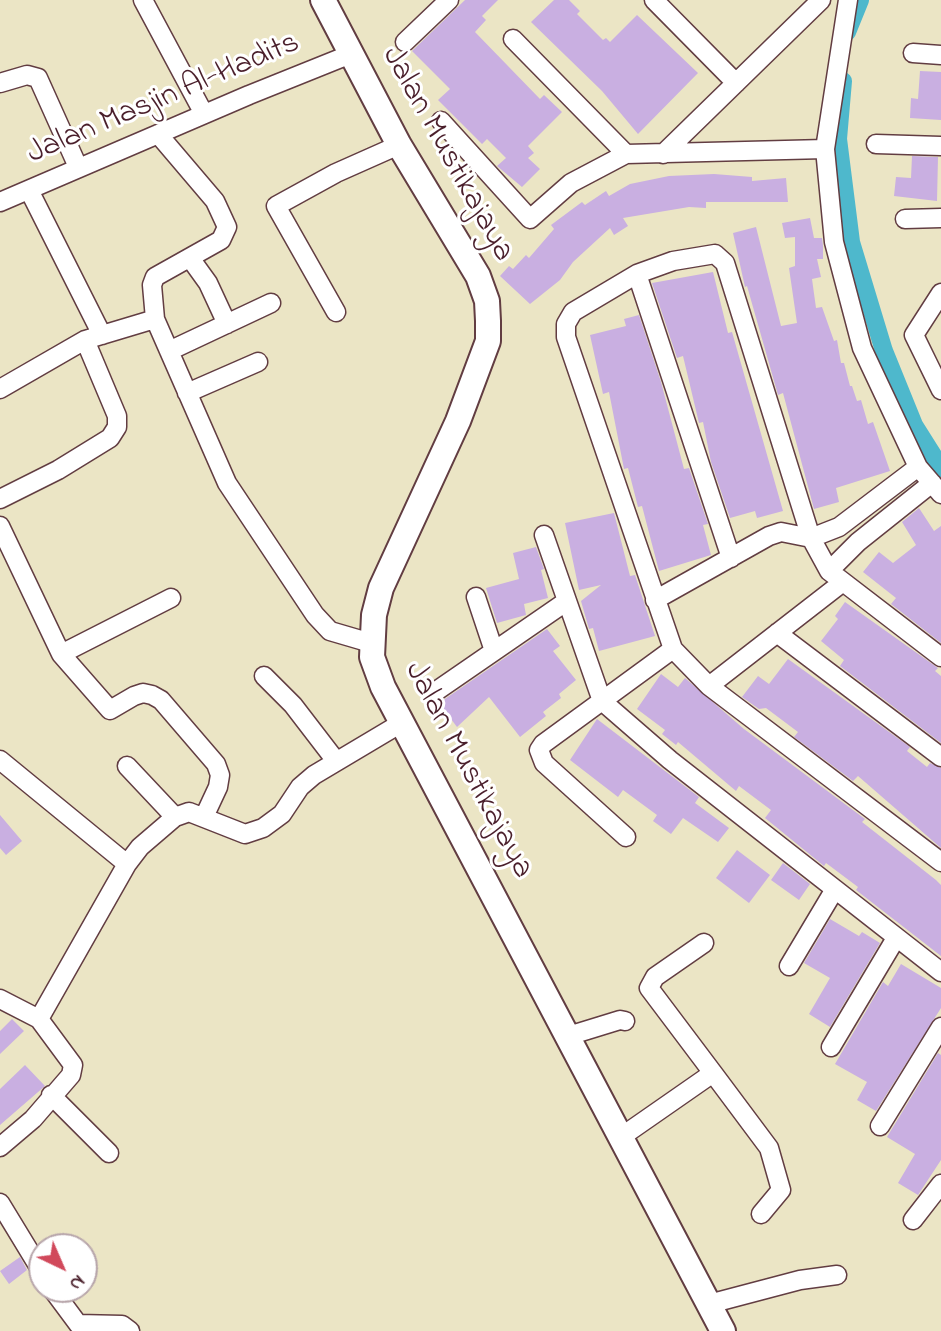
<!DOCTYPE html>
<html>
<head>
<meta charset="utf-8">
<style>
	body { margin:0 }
	#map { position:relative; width:941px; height:1331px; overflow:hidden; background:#ebe5c5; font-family:"Indie Flower",sans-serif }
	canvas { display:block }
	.north { position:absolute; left:28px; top:1233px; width:70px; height:70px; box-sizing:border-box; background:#fff; border:2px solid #b7a5aa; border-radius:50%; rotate:136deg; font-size:19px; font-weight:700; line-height:28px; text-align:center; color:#4a1f2b }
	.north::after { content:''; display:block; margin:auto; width:24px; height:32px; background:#d1495b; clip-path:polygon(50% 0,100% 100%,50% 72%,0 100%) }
</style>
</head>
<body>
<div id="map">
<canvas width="941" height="1331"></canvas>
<div class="north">N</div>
</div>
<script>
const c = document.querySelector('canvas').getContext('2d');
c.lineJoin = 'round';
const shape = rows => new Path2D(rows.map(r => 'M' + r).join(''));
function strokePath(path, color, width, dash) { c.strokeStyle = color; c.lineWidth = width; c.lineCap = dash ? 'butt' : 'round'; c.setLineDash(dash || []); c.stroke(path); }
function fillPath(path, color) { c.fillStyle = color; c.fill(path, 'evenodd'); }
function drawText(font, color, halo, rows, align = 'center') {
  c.font = font + ' "Indie Flower",sans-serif'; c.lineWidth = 6; c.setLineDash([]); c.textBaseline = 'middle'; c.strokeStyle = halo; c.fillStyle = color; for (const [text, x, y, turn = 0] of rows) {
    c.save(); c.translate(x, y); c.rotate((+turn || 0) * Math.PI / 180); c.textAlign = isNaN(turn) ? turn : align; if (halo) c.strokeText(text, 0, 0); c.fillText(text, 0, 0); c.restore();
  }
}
strokePath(shape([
	[847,32,860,0],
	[843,81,838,139,851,242,884,351,914,425,941,468]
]), '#4eb8cc', 18);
fillPath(shape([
	[465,0,498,0,482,16,486,20,475,32,540,99,544,95,562,112,528,146,534,153,528,158,540,169,522,187,497,166,506,158,487,139,482,144,438,100,450,89,412,51],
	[554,0,569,0,580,11,577,14,603,40,606,38,610,42,637,15,698,73,638,134,602,91,531,22],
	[920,71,941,72,941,120,910,118,911,98,918,99],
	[912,156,938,157,937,201,894,196,896,177,911,178],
	[714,174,752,177,752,181,786,178,788,202,706,202,706,208,689,207,623,218,628,226,614,235,610,228,573,262,560,280,530,304,500,276,509,266,513,269,526,255,529,258,554,229,551,225,582,202,585,205,606,191,609,196,630,184,669,176],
	[810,218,814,238,822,238,823,246,823,259,817,259,821,277,812,279,816,308,822,307,834,341,837,340,841,363,844,363,850,386,852,386,857,401,861,400,868,424,873,422,890,471,836,488,839,502,814,509,783,393,778,395,747,286,745,287,733,233,756,227,781,326,797,323,789,268,795,266,795,237,785,238,782,223],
	[713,272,728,333,732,332,783,511,757,518,755,511,730,518,711,462,703,422,699,423,683,356,677,358,652,283],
	[639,315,661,382,684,469,689,468,708,524,703,525,711,555,659,571,642,506,638,507,628,468,624,469,609,392,603,394,590,335,626,326,624,319],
	[919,508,934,531,941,526,941,643,891,604,896,598,863,572,879,552,893,563,916,545,902,522],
	[614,513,630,576,635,575,655,636,599,651,593,628,589,629,581,601,601,585,579,590,565,523],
	[536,547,544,569,541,570,548,598,524,604,526,615,497,623,486,588,519,579,513,553],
	[845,602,938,668,935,671,941,676,941,743,840,666,844,660,821,641,838,619,835,616],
	[547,629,560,646,553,651,576,680,559,694,561,698,543,712,546,716,520,737,489,697,457,727,439,703],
	[788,659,910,747,907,751,927,767,930,763,941,768,941,848,858,776,853,781,794,737,798,732,766,708,759,709,742,697,758,676,769,684],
	[661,674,678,687,685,678,744,729,865,819,862,822,936,880,941,885,941,956,856,890,858,887,826,863,824,866,765,818,771,810,739,786,736,791,678,742,676,745,662,734,665,730,637,709],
	[597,719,699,797,695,803,729,828,718,842,683,818,671,834,653,821,657,815,623,790,618,797,570,760],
	[0,815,22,841,6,855,0,848],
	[737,850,770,875,749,903,716,878],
	[783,863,810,884,799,900,771,880],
	[830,919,859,936,862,932,880,943,830,1027,809,1014,830,978,804,963],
	[901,964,941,988,941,1008,876,1111,857,1100,867,1082,835,1064,883,982,888,986],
	[12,1019,24,1031,0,1054,0,1031],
	[938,1053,941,1055,941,1160,918,1195,898,1183,915,1154,887,1137],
	[25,1065,45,1086,0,1125,0,1089],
	[20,1257,27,1270,9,1284,0,1271]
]), '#c9afe1');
const street = shape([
	[143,0,204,114],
	[654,0,736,83],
	[848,0,825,149,834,242,862,348,918,467,941,494],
	[513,39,626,154],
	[405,42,449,0],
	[913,53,941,55],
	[0,83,27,75,38,78,78,167],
	[441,121,530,219,571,183,626,154,825,149],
	[876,144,941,146],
	[663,154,821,0],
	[29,190,102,335],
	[0,202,249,95,351,54],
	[905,219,941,218],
	[190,258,208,283,227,324],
	[637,274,731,558],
	[941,293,914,335,941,390],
	[336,312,276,206,336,173,399,145],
	[155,319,152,285,155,277,221,240,227,227,215,201,158,134],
	[169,351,271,303],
	[0,389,85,340,155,319,227,483,315,615,330,631,371,643],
	[187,393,258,362],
	[0,499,58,470,110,438,117,427,117,416,85,340],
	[0,526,61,654,110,710,134,696,143,693,152,695,161,700,216,764,220,775,218,787,204,817],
	[544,535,602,701,670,760,941,972],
	[829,571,858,542,932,483],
	[476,597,494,651],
	[655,600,769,536,781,532,811,538,839,527,918,467],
	[777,633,941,757],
	[61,654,171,598],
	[941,657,829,571,811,538,725,263,715,254,673,261,637,274,573,312,566,324,566,337,673,649,709,686,941,862],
	[264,676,293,705,336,761],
	[709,686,843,582],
	[432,694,567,601],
	[0,760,127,864],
	[127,766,175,817],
	[626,837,544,763,539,750,543,744,673,649],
	[704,943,655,977,649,988,713,1073],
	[789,966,835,889],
	[0,999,39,1019],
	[568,1036,620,1020,625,1021],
	[831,1047,896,938],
	[51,1095,109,1153],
	[880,1126,941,1027],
	[621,1137,713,1073,769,1148,781,1190,761,1214],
	[0,1147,33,1119,71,1075,73,1065,39,1019,127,864,140,847,175,817,189,812,245,834,263,828,282,814,300,787,314,775,403,722],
	[0,1203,42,1272],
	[913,1220,941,1184],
	[52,1289,78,1324,122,1325,130,1331],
	[709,1304,800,1280,837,1275]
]);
const secondary = shape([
	[323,0,399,145,478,276,487,301,488,321,488,341,458,421,381,588,374,615,372,657,383,687,723,1331]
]);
strokePath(street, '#623d42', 21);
strokePath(secondary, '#623d42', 28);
strokePath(street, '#fff', 18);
strokePath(secondary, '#fff', 24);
drawText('32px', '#4a1f2b', '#fff', [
	["Jalan Masjin Al-Hadits",164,100,-23],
	["Jalan Mustikajaya",446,155,61],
	["Jalan Mustikajaya",467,771,62]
]);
</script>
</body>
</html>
